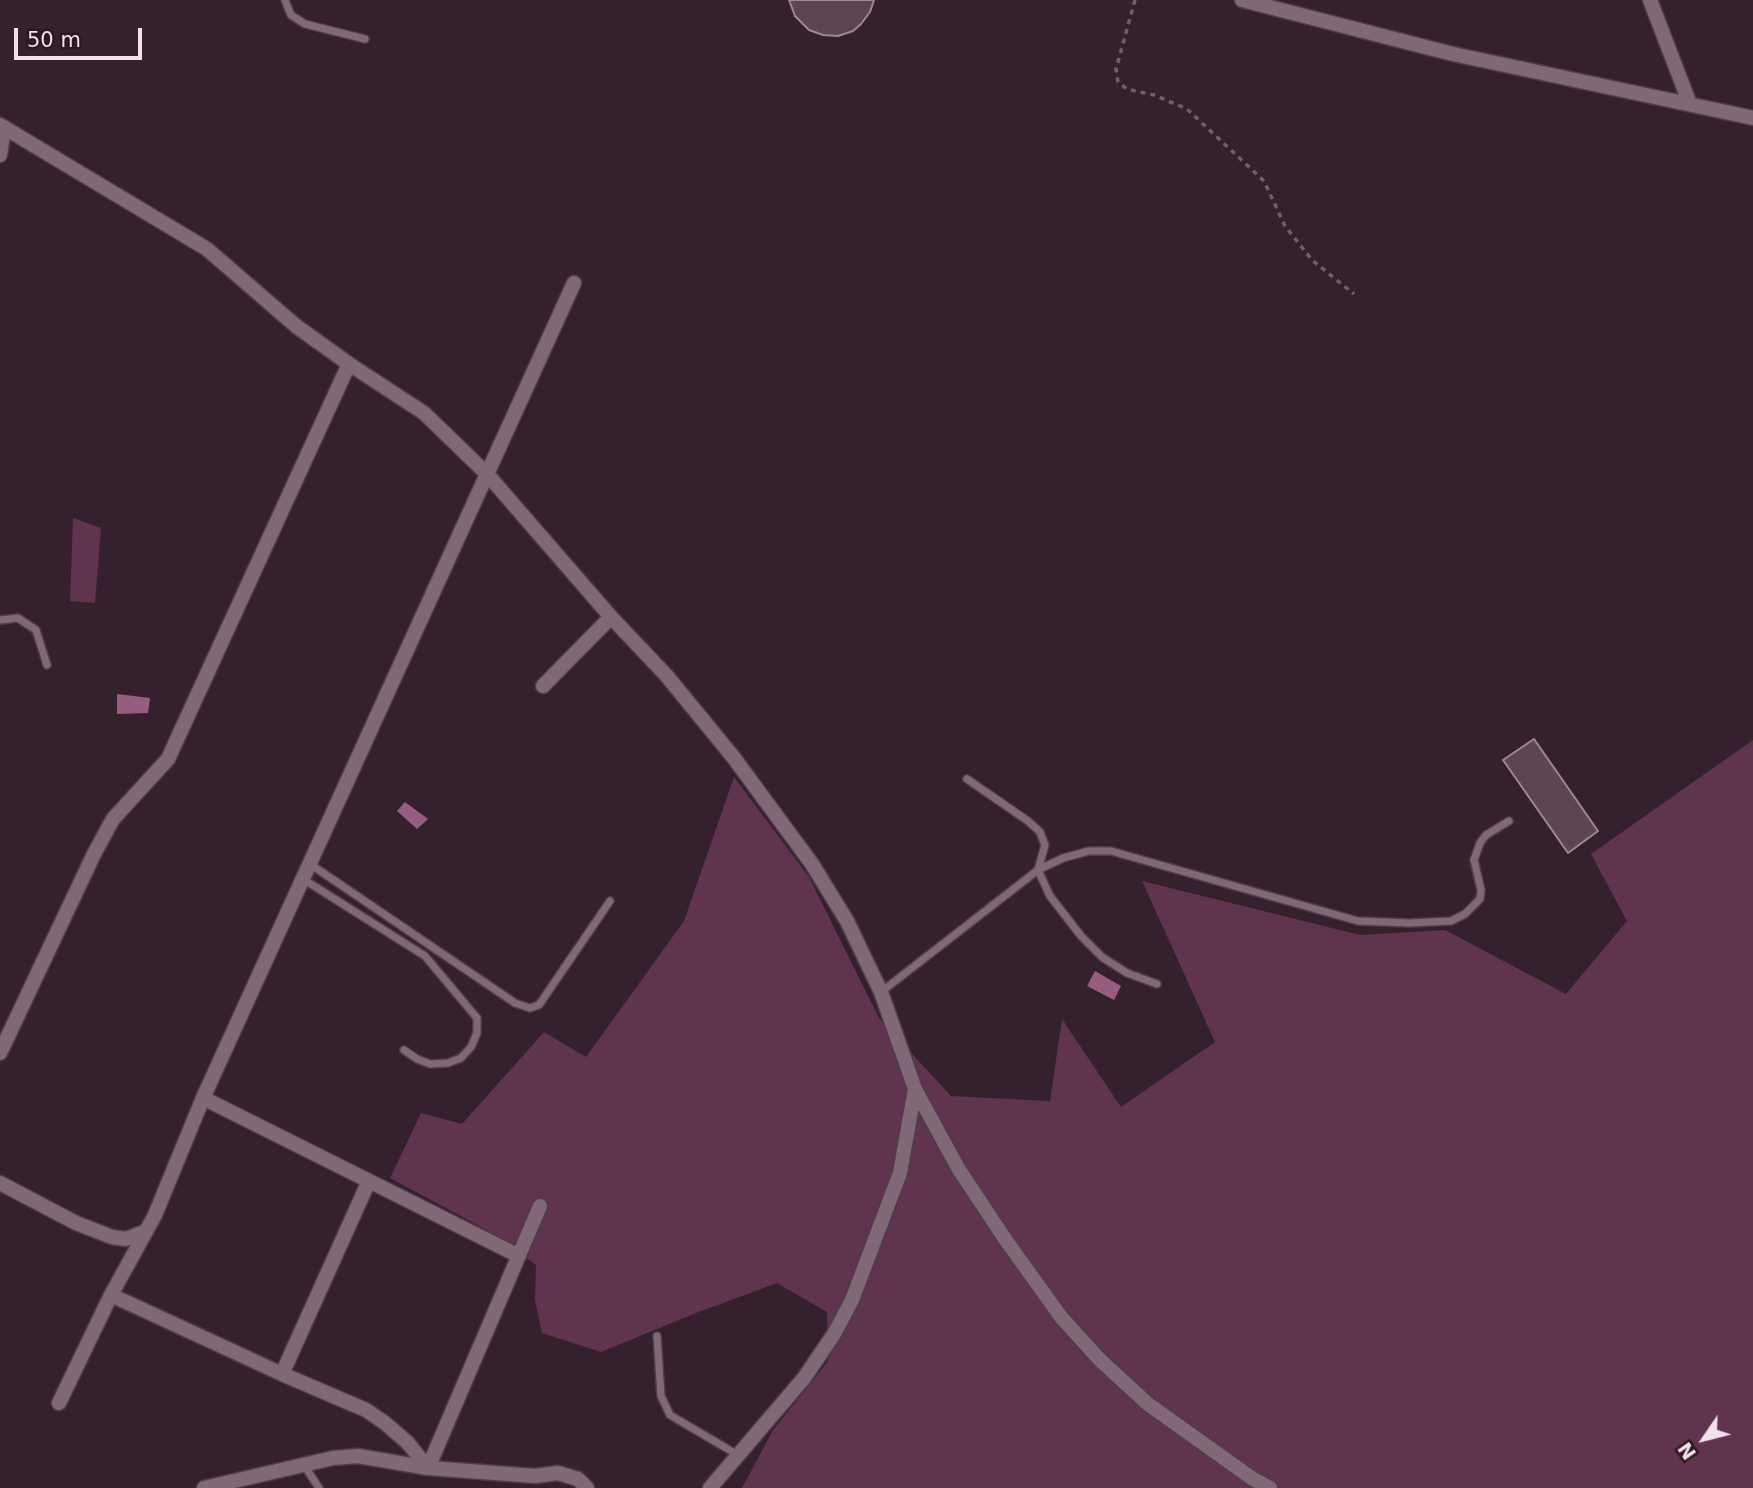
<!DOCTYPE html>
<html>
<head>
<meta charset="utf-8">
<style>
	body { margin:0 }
	#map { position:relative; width:1753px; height:1488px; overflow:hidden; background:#35212d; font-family:"DejaVu Sans",sans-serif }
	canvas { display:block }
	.north { position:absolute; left:1669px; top:1404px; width:70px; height:70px; -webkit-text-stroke:5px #2b1824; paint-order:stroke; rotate:235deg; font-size:19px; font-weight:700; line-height:28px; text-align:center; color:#efe2e9 }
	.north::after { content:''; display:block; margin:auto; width:24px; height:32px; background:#efe2e9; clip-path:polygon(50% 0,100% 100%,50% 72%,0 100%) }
	.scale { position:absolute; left:14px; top:28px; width:128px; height:32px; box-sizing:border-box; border:4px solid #efe2e9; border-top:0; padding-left:9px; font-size:21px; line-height:24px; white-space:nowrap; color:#efe2e9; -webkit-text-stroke:5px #2b1824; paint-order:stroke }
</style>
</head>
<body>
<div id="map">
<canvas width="1753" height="1488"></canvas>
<div class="north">N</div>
<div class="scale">50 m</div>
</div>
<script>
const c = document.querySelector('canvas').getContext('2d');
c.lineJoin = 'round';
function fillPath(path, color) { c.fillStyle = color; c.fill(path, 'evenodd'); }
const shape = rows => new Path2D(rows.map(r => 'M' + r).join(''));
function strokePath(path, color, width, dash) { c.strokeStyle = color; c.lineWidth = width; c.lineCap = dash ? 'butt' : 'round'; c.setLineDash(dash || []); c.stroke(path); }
fillPath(shape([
	[73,518,101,528,95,603,70,601],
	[1753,740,1753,1488,742,1488,773,1430,828,1361,827,1312,777,1283,696,1313,601,1352,542,1333,535,1300,536,1265,492,1233,390,1178,421,1113,462,1124,544,1032,586,1057,684,921,734,777,809,877,879,1018,951,1096,1050,1101,1062,1019,1121,1107,1215,1042,1142,881,1360,935,1445,930,1566,994,1627,921,1591,854]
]), '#60334f');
fillPath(shape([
	[117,694,150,698,148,713,117,714],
	[405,802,428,819,417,829,397,811],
	[1095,971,1121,986,1114,1000,1087,986]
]), '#975d81');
const building = shape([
	[789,0,874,0,870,12,861,24,853,31,838,36,823,35,809,30,795,16,789,0],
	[1534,739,1598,831,1568,853,1503,760,1534,739]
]);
fillPath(building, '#5c4653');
strokePath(building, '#a08796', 2);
const lane = shape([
	[285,0,291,15,305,24,365,39],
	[0,620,18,618,36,630,47,665],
	[967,779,1028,821,1040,832,1045,845,1038,870,1050,896,1081,936,1102,957,1127,973,1157,984],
	[310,864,515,1003,530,1008,539,1005,610,901],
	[303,879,425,956,477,1018,477,1033,471,1047,461,1058,448,1063,430,1064,417,1059,404,1050],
	[881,992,1038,870,1063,858,1089,851,1111,851,1358,921,1410,923,1451,921,1465,914,1480,899,1481,890,1474,860,1480,843,1486,835,1509,821],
	[657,1336,661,1396,670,1415,738,1455],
	[304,1465,319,1488]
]);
const street = shape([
	[1242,0,1453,54,1753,118],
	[1650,0,1690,104],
	[0,125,207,249,296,326,349,364,424,413,487,474,611,617,666,675,734,758,812,864,847,921,881,992,915,1089,958,1168,1005,1239,1061,1317,1100,1360,1148,1404,1253,1479,1270,1488],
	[0,155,4,129],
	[543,686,611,617],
	[0,1053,94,854,113,819,168,759,349,364],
	[203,1098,519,1256],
	[0,1183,76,1223,112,1237,126,1239,144,1232],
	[111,1295,282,1374,366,1410,385,1423,408,1443,428,1468,540,1206],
	[282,1374,369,1181],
	[59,1403,111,1295,155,1215,203,1098,574,283],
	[204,1488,333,1458,358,1456,428,1468,535,1476,558,1473,578,1479,587,1488],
	[710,1488,804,1378,834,1334,852,1300,900,1173,915,1089]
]);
strokePath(lane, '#4f3e49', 10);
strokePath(street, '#4f3e49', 17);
strokePath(shape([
	[1135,0,1116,69,1118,82,1127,89,1154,95,1187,109,1264,181,1285,226,1312,260,1354,294]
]), '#705f69', 3.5, [5, 5]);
strokePath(lane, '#806876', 7);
strokePath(street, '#806876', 14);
</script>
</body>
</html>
